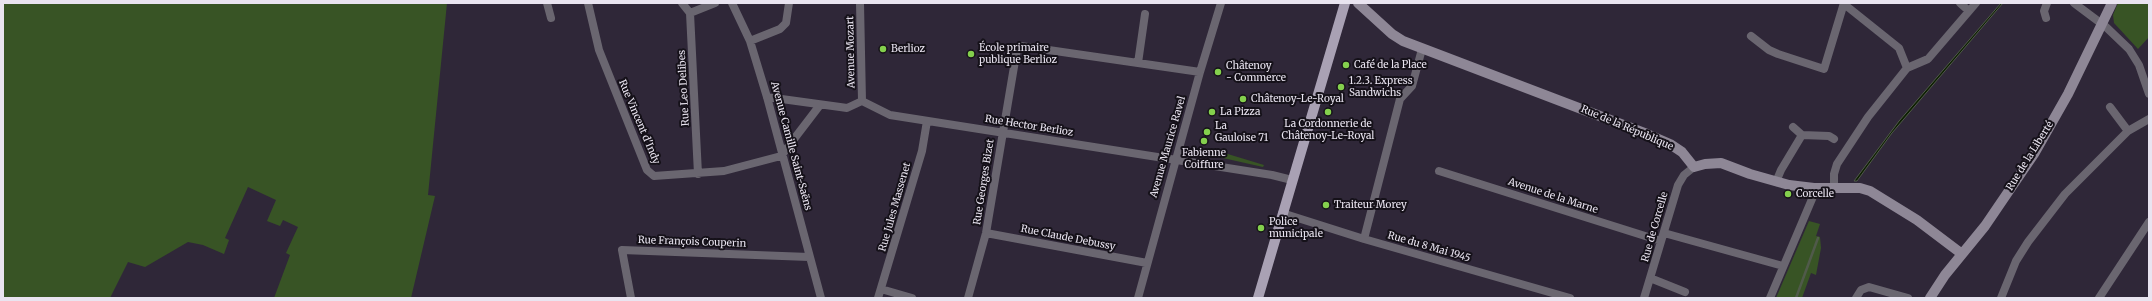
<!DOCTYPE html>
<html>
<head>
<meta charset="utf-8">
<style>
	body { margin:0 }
	#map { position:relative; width:2152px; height:301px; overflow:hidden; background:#2f2738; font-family:Merriweather,serif }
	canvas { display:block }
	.frame { position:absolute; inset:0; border:4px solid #e9e4f0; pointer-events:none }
</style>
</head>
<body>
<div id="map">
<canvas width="2152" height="301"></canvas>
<div class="frame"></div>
</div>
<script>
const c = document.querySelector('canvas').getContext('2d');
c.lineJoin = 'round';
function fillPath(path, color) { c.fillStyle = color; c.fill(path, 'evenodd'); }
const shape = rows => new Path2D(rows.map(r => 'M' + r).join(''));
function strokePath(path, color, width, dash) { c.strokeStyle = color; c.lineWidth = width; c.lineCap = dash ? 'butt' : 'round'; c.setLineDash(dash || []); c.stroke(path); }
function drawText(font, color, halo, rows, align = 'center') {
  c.font = font + ' Merriweather,serif'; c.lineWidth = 4; c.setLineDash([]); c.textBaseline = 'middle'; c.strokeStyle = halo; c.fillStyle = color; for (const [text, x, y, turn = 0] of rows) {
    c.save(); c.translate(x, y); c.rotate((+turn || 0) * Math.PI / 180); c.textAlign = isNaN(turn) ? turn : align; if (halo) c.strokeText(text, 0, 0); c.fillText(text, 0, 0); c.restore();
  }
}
fillPath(shape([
	[3,3,447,3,428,195,435,196,411,298,274,298,290,255,286,253,298,227,283,220,280,226,267,221,276,200,248,187,225,238,229,240,224,254,203,245,188,242,145,267,128,262,110,298,3,298],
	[2118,3,2149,3,2149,37,2138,49,2114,23,2113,15],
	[1208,148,1264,165,1263,167,1205,154],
	[1809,221,1820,224,1816,236,1820,237,1821,248,1816,275,1811,273,1802,298,1776,298]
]), '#385425');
const water = shape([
	[2001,3,2003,3,1892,133,1857,181,1854,181,1899,121,2001,3]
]);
fillPath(water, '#0e1f03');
strokePath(water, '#505a4a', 1);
strokePath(shape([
	[1796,298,1818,238]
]), '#505a4a', 2.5);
strokePath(shape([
	[547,3,551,18],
	[588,3,599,50,647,170,654,176,724,171,781,156,820,105],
	[682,3,690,13,698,174],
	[732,3,750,41,767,97,821,298],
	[860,3,862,101],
	[1960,3,1969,11],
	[2074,3,2106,27,2129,49,2139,65,2149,94],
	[1844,4,1899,48,1907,68],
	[690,13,715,3],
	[2046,18,2044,11,2047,3],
	[1751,36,1769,50,1778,54,1824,69,1844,3],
	[750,41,780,29,786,23,789,3],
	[1138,63,1145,14],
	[767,97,840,107,847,108,862,101,890,115,1272,175,1292,180],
	[2110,107,2128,131],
	[1793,127,1802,135],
	[1439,171,1661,241],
	[1776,182,1781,170,1802,135,1829,136,1834,139],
	[1834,188,1834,174,1837,164,1868,117,1907,68,1928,59,1976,3],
	[1282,213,1364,239,1570,298],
	[986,233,1147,263],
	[1664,233,1783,266],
	[1364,239,1400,99,1412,86,1422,49],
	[1650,278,1685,292],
	[881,289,912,298],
	[631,298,622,250,809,257],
	[878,298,922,151,927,121],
	[968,298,986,233,1017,49,1021,46,1200,72],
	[1138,298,1200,72,1221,3],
	[1644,298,1678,185,1684,175,1694,167],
	[1770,298,1815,192,1814,188],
	[1856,298,1861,290,1869,287,1908,298],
	[2001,298,2016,261,2028,242,2065,194,2128,131,2149,119],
	[2099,298,2149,222]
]), '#6a6670', 8);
strokePath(shape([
	[1358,3,1392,34,1403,41,1647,134,1670,144,1682,152,1694,167,1705,164,1721,163,1750,174,1789,185,1814,188,1860,188,1870,191,1917,220,1962,254],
	[1930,298,1945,275,1985,226,2034,154,2068,94,2112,3]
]), '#8e8796', 10);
strokePath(shape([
	[1258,298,1345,3]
]), '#a9a1b4', 10);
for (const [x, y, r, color] of [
	[883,49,4,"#84d04d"],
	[971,54,4,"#84d04d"],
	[1346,65,4,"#84d04d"],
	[1218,72,4,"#84d04d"],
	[1341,87,4,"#84d04d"],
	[1243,99,4,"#84d04d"],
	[1212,112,4,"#84d04d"],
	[1328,112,4,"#84d04d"],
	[1207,132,4,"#84d04d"],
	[1204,141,4,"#84d04d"],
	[1788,194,4,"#84d04d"],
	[1326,205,4,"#84d04d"],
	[1261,228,4,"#84d04d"]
]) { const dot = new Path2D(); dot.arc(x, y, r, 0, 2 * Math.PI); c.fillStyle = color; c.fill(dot); strokePath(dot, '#151119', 1.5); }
drawText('10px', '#e9e4f0', '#151119', [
	["École primaire",979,48],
	["publique Berlioz",979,60],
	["Berlioz",891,49],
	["Café de la Place",1354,65],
	["Châtenoy",1226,66],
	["- Commerce",1226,78],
	["1.2.3. Express",1349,81],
	["Sandwichs",1349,93],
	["Châtenoy-Le-Royal",1251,99],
	["La Pizza",1220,112],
	["La Cordonnerie de",1328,124,"center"],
	["Châtenoy-Le-Royal",1328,136,"center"],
	["La",1215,126],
	["Gauloise 71",1215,138],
	["Fabienne",1204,153,"center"],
	["Coiffure",1204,165,"center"],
	["Corcelle",1796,194],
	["Traiteur Morey",1334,205],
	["Police",1269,222],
	["municipale",1269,234]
], 'left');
drawText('10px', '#e9e4f0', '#151119', [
	["Avenue Mozart",851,52,-91],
	["Rue Leo Delibes",684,88,-93],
	["Rue Vincent d'Indy",639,122,67],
	["Rue Hector Berlioz",1029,126,9],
	["Rue de la République",1627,128,23],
	["Avenue Camille Saint-Saëns",791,146,75],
	["Avenue Maurice Ravel",1168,147,-74],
	["Rue de la Liberté",2030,156,-58],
	["Rue Georges Bizet",984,182,-81],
	["Avenue de la Marne",1553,196,18],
	["Rue Jules Massenet",895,207,-74],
	["Rue de Corcelle",1655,227,-74],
	["Rue Claude Debussy",1068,238,11],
	["Rue François Couperin",692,242,2],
	["Rue du 8 Mai 1945",1429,247,16]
]);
</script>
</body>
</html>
